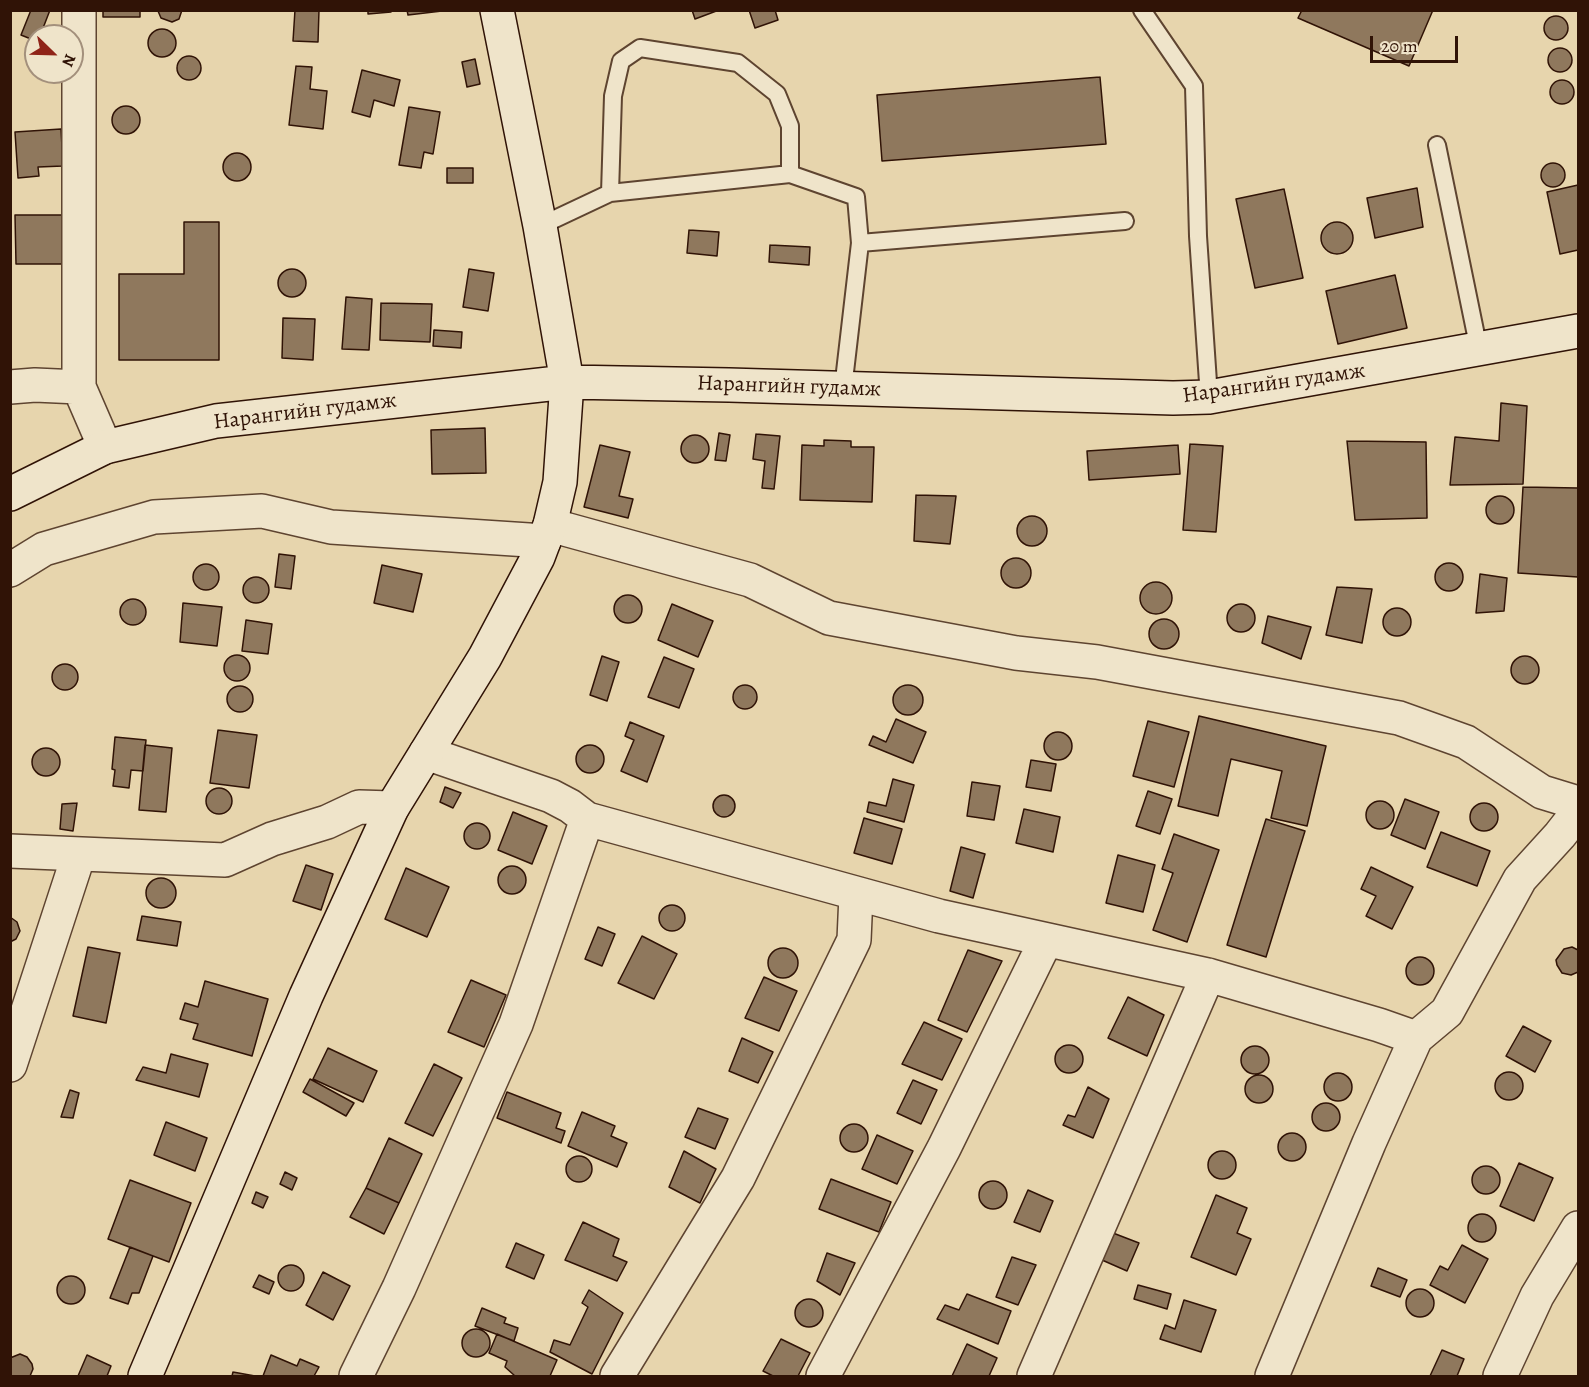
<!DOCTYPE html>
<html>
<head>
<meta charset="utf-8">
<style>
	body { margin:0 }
	#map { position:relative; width:1589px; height:1387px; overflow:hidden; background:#e7d5ad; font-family:Alegreya,serif }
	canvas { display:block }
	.frame { position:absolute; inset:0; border:12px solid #301306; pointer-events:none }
	.north { position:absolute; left:24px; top:24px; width:60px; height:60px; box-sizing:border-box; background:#efe4ca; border:2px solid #a3907c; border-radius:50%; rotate:113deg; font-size:16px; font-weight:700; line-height:24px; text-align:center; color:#301306 }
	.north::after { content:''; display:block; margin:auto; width:21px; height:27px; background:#8f2418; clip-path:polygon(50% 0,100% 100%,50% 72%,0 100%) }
	.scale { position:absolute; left:1370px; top:36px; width:88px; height:27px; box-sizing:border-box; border:3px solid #301306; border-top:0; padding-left:8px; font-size:18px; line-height:21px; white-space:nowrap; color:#301306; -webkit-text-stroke:4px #efe4ca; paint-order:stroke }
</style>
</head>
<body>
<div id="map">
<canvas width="1589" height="1387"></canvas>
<div class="frame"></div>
<div class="north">N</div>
<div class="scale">20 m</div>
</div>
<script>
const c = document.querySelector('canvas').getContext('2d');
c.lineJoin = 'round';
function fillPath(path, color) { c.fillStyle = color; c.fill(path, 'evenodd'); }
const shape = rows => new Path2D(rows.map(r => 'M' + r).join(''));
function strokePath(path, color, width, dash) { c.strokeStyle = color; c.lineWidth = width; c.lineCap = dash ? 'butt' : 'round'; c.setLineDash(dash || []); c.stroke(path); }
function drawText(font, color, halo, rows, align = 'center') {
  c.font = font + ' Alegreya,serif'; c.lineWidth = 5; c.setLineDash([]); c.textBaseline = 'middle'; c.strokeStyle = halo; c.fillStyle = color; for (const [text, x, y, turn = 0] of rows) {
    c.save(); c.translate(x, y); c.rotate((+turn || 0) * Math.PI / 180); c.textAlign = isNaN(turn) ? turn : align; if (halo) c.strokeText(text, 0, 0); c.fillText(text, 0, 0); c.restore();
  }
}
const building = shape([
	[31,10,50,10,40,36,36,36,36,41,21,35,31,10],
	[103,10,140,10,140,17,103,17,103,10],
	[182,10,179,19,172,22,161,18,158,11,182,10],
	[295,10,319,10,318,42,293,41,295,10],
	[368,10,391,10,391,12,368,14,368,10],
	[407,10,442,10,442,11,408,15,407,10],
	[692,10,719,10,695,19,692,10],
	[749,10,775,10,778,20,755,28,749,10],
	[1302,10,1433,10,1409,66,1298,18,1302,10],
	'1544 28a12 12 0 1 1 24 0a12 12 0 1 1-24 0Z',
	'148 43a14 14 0 1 1 28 0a14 14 0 1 1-28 0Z',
	'1548 60a12 12 0 1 1 24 0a12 12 0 1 1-24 0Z',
	'177 68a12 12 0 1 1 24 0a12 12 0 1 1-24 0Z',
	[475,59,480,84,467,87,462,62,475,59],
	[296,66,312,67,310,89,327,91,323,129,289,125,296,66],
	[362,70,400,80,394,106,374,100,370,117,352,112,362,70],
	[1100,77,1106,144,882,161,877,95,1100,77],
	'1550 92a12 12 0 1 1 24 0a12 12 0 1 1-24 0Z',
	'112 120a14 14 0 1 1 28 0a14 14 0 1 1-28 0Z',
	[409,107,440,112,433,154,424,152,421,168,399,165,409,107],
	[61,129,63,166,38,167,39,176,18,178,15,132,61,129],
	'223 167a14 14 0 1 1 28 0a14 14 0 1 1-28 0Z',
	'1541 175a12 12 0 1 1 24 0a12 12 0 1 1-24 0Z',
	[447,168,473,168,473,183,447,183,447,168],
	[1578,185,1578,250,1560,254,1547,192,1578,185],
	[1417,188,1423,227,1375,238,1367,198,1417,188],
	[1284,189,1303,278,1255,288,1236,199,1284,189],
	[15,215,62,215,62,264,16,264,15,215],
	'1321 238a16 16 0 1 1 32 0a16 16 0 1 1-32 0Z',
	[184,222,219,222,219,360,119,360,119,274,184,274,184,222],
	[689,230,719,232,717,256,687,253,689,230],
	[770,245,810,247,809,265,769,262,770,245],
	'278 283a14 14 0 1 1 28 0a14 14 0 1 1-28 0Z',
	[469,269,494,273,488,311,463,307,469,269],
	[1395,275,1407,328,1338,344,1326,291,1395,275],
	[346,297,372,299,369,350,342,349,346,297],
	[381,303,432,304,430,342,380,340,381,303],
	[283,318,315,319,313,360,282,358,283,318],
	[434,330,462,332,461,348,433,346,434,330],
	[1501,403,1527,406,1523,484,1450,485,1455,437,1499,441,1501,403],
	[485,428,486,473,432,474,431,430,485,428],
	[719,433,730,435,726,461,715,460,719,433],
	[756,434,780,436,774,489,762,488,765,461,753,459,756,434],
	'681 449a14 14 0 1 1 28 0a14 14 0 1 1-28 0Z',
	[824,440,851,441,851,447,874,447,872,502,800,500,802,445,824,446,824,440],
	[1347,441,1426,442,1427,518,1355,520,1347,441],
	[1190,444,1223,446,1216,532,1183,530,1190,444],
	[600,445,630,452,619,496,633,499,628,518,584,507,600,445],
	[1178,445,1180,474,1089,480,1087,451,1178,445],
	[1523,487,1578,488,1578,577,1518,573,1523,487],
	[916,495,956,496,950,544,914,541,916,495],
	'1486 510a14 14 0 1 1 28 0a14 14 0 1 1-28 0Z',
	'1017 531a15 15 0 1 1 30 0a15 15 0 1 1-30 0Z',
	[279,554,295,556,291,589,275,587,279,554],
	'1001 573a15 15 0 1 1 30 0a15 15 0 1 1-30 0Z',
	'1435 577a14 14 0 1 1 28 0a14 14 0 1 1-28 0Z',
	'193 577a13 13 0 1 1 26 0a13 13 0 1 1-26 0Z',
	[382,565,422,574,413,612,374,603,382,565],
	[1480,574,1507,578,1504,611,1476,613,1480,574],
	'243 590a13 13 0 1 1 26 0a13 13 0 1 1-26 0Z',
	'1140 598a16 16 0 1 1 32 0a16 16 0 1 1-32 0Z',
	[1337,587,1372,589,1362,643,1326,635,1337,587],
	'614 609a14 14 0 1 1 28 0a14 14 0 1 1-28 0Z',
	'120 612a13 13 0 1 1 26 0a13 13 0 1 1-26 0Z',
	[183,603,222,607,217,646,180,642,183,603],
	[672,604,713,621,698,657,658,640,672,604],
	'1227 618a14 14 0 1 1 28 0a14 14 0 1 1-28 0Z',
	'1383 622a14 14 0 1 1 28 0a14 14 0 1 1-28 0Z',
	[1268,616,1311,627,1301,659,1262,643,1268,616],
	'1149 634a15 15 0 1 1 30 0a15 15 0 1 1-30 0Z',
	[246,620,272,624,268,654,242,651,246,620],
	'224 668a13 13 0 1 1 26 0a13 13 0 1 1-26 0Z',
	[602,656,619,662,607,701,590,695,602,656],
	'1511 670a14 14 0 1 1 28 0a14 14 0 1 1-28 0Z',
	[664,657,694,669,679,708,648,697,664,657],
	'52 677a13 13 0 1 1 26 0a13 13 0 1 1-26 0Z',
	'733 697a12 12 0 1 1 24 0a12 12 0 1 1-24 0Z',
	'893 700a15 15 0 1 1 30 0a15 15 0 1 1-30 0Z',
	'227 699a13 13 0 1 1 26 0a13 13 0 1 1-26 0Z',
	[1199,716,1326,746,1307,826,1271,818,1282,771,1231,759,1218,816,1178,806,1199,716],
	[896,719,926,732,913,763,869,745,873,736,886,742,896,719],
	[1148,721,1189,732,1174,787,1133,776,1148,721],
	[630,722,664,736,647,782,621,771,634,740,625,736,630,722],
	[218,730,257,735,249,788,210,783,218,730],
	'1044 746a14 14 0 1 1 28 0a14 14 0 1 1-28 0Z',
	[115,737,146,740,143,771,131,770,129,788,113,786,115,770,112,769,115,737],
	'576 759a14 14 0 1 1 28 0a14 14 0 1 1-28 0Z',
	[145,745,172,748,166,812,139,810,145,745],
	'32 762a14 14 0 1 1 28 0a14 14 0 1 1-28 0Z',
	[1031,760,1056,764,1051,791,1026,787,1031,760],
	[893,779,914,785,904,822,867,812,869,802,886,806,893,779],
	[972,782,1000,786,994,820,967,816,972,782],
	[445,787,461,793,453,808,440,802,445,787],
	'206 801a13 13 0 1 1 26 0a13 13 0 1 1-26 0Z',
	[1148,791,1172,799,1160,834,1136,826,1148,791],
	'713 806a11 11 0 1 1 22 0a11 11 0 1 1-22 0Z',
	[1405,799,1439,812,1425,849,1391,835,1405,799],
	'1366 815a14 14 0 1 1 28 0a14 14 0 1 1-28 0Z',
	[77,803,73,831,60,829,62,804,77,803],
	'1470 817a14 14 0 1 1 28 0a14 14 0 1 1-28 0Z',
	[1024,809,1060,817,1053,852,1016,843,1024,809],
	[513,812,547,826,532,864,498,850,513,812],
	[864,818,902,829,892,864,854,853,864,818],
	[1266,819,1305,831,1266,957,1227,945,1266,819],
	'464 836a13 13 0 1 1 26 0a13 13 0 1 1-26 0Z',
	[1441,832,1490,851,1477,886,1427,867,1441,832],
	[1174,834,1219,850,1187,942,1153,930,1173,873,1162,869,1174,834],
	[961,847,985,854,973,898,950,891,961,847],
	[1118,855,1155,865,1143,912,1106,903,1118,855],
	[306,865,333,874,321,910,293,901,306,865],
	'498 880a14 14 0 1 1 28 0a14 14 0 1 1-28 0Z',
	[1371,867,1413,887,1392,929,1366,916,1376,896,1361,889,1371,867],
	[406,868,449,887,427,937,385,919,406,868],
	'146 893a15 15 0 1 1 30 0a15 15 0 1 1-30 0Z',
	'659 918a13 13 0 1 1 26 0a13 13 0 1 1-26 0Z',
	[142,916,181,922,177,946,137,940,142,916],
	[10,917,17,922,20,931,16,939,10,942,10,917],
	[598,927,615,934,602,966,585,959,598,927],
	[642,936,677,954,654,999,618,983,642,936],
	[88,947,120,953,106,1023,73,1016,88,947],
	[1572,947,1578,950,1578,972,1571,975,1562,973,1557,965,1556,960,1564,949,1572,947],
	'768 963a15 15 0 1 1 30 0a15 15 0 1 1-30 0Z',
	[968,950,1002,961,967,1032,938,1020,968,950],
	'1406 971a14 14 0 1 1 28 0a14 14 0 1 1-28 0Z',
	[764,977,797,991,779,1031,745,1018,764,977],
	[471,980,506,995,484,1047,448,1032,471,980],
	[205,981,268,999,252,1056,193,1039,198,1024,180,1019,185,1003,198,1007,205,981],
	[1128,997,1164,1015,1147,1056,1108,1038,1128,997],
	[924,1022,962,1039,942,1080,902,1064,924,1022],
	[1523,1026,1551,1041,1535,1072,1506,1056,1523,1026],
	[742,1038,773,1052,758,1083,729,1071,742,1038],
	'1055 1059a14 14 0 1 1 28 0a14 14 0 1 1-28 0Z',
	'1241 1060a14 14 0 1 1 28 0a14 14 0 1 1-28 0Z',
	[328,1048,377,1071,363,1102,313,1079,328,1048],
	[171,1054,208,1064,199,1097,136,1080,143,1067,166,1073,171,1054],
	[434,1064,462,1078,433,1136,405,1123,434,1064],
	'1495 1086a14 14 0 1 1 28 0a14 14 0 1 1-28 0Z',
	'1324 1087a14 14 0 1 1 28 0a14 14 0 1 1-28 0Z',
	'1245 1089a14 14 0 1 1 28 0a14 14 0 1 1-28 0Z',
	[310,1079,354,1103,346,1116,303,1092,310,1079],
	[913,1080,937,1090,921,1124,897,1113,913,1080],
	[1088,1087,1109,1099,1093,1138,1063,1125,1068,1115,1075,1117,1088,1087],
	[70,1090,79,1093,73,1118,61,1117,70,1090],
	[507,1092,561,1113,556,1128,565,1131,561,1143,497,1118,507,1092],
	'1312 1117a14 14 0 1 1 28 0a14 14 0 1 1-28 0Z',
	[698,1108,728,1119,715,1149,685,1137,698,1108],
	[582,1112,615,1126,611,1136,627,1143,617,1167,568,1146,582,1112],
	[166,1122,207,1138,195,1171,154,1155,166,1122],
	'840 1138a14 14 0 1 1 28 0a14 14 0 1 1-28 0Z',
	'1278 1147a14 14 0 1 1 28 0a14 14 0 1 1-28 0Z',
	[877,1135,913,1151,897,1184,862,1169,877,1135],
	[389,1138,422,1154,399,1203,366,1188,389,1138],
	[684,1151,716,1169,700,1203,669,1187,684,1151],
	'1208 1165a14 14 0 1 1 28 0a14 14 0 1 1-28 0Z',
	'566 1169a13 13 0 1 1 26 0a13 13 0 1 1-26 0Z',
	[1519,1163,1553,1178,1534,1221,1500,1206,1519,1163],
	'1472 1180a14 14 0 1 1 28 0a14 14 0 1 1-28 0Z',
	[285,1172,297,1178,292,1190,280,1184,285,1172],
	[831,1179,891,1202,879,1232,819,1209,831,1179],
	[130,1180,191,1203,169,1262,108,1239,130,1180],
	'979 1195a14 14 0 1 1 28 0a14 14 0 1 1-28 0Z',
	[366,1188,399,1203,384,1234,350,1217,366,1188],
	[1028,1190,1053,1201,1040,1232,1014,1222,1028,1190],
	[256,1192,268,1197,263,1208,252,1203,256,1192],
	[1216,1195,1247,1208,1237,1233,1251,1239,1236,1275,1191,1257,1216,1195],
	'1468 1228a14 14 0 1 1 28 0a14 14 0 1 1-28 0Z',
	[583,1222,619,1239,613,1256,627,1262,617,1281,565,1260,583,1222],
	[1113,1233,1139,1243,1127,1271,1102,1260,1113,1233],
	[516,1243,544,1255,534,1279,506,1267,516,1243],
	[1462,1245,1488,1259,1465,1303,1430,1285,1440,1266,1448,1270,1462,1245],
	[130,1247,153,1256,139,1293,132,1293,128,1304,110,1298,130,1247],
	[827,1253,855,1263,840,1295,817,1281,827,1253],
	[1012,1257,1036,1265,1018,1305,996,1297,1012,1257],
	'278 1278a13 13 0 1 1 26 0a13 13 0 1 1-26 0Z',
	[1378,1268,1407,1280,1400,1297,1371,1286,1378,1268],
	[323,1272,350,1286,333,1320,306,1305,323,1272],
	[259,1275,274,1282,269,1294,253,1287,259,1275],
	'57 1290a14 14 0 1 1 28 0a14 14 0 1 1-28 0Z',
	[1138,1285,1171,1294,1167,1309,1134,1299,1138,1285],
	'1406 1303a14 14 0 1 1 28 0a14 14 0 1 1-28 0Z',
	[589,1290,623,1313,592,1374,550,1352,554,1340,570,1345,588,1307,582,1303,589,1290],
	[967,1294,1011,1311,998,1344,937,1319,945,1305,959,1310,967,1294],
	'795 1313a14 14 0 1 1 28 0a14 14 0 1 1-28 0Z',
	[1184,1300,1216,1310,1201,1352,1160,1339,1165,1325,1175,1329,1184,1300],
	[482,1308,506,1318,504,1323,518,1328,514,1341,475,1326,482,1308],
	'462 1343a14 14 0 1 1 28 0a14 14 0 1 1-28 0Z',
	[497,1334,557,1360,550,1376,515,1376,505,1367,507,1361,489,1353,497,1334],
	[781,1339,810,1353,798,1376,773,1376,763,1371,781,1339],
	[967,1344,997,1358,989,1376,952,1376,967,1344],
	[1442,1350,1464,1359,1457,1376,1430,1376,1442,1350],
	[20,1354,27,1357,32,1364,33,1369,30,1376,10,1376,10,1358,20,1354],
	[87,1355,111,1366,107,1376,78,1376,87,1355],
	[271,1355,297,1366,300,1359,319,1367,314,1376,263,1376,271,1355],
	[233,1372,255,1376,232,1376,233,1372]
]);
fillPath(building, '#8f785d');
strokePath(building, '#301306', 1.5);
const lane = shape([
	[1142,10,1194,86,1198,236,1209,397],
	[1437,145,1479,350],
	[610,193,613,96,621,61,640,48,738,63,777,94,790,126,790,174],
	[540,226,610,193,790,174,856,197,860,243,843,389],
	[860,243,1125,221]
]);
const street = shape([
	[79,10,79,387],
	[10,387,35,385,79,387,105,447],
	[550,525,750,580,829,618,1016,653,1097,662,1399,718,1466,742,1542,792,1578,803],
	[10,570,44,549,154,517,262,511,331,527,544,541],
	[426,753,551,796,570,806,587,819,939,916,1208,975,1379,1025,1416,1038,1447,1012,1520,879,1560,835,1578,812],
	[10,851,225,860,272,839,327,822,359,807,392,808],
	[10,1065,79,854],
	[356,1376,399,1288,516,1024,587,819],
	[617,1376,738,1178,854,940,856,895],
	[823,1376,944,1148,1046,940],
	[1034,1376,1208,975],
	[1272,1376,1369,1143,1416,1038],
	[1500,1376,1537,1296,1578,1228]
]);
const secondary = shape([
	[10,494,105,447,216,421,567,382,729,385,1173,398,1209,397,1578,331],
	[145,1376,306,996,392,808,485,657,538,557,550,525,560,482,567,382,540,226,497,10]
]);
strokePath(lane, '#5e4430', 20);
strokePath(street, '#5e4430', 36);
strokePath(secondary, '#301306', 36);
strokePath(lane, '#efe4ca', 16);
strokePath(street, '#efe4ca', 33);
strokePath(secondary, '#efe4ca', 33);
drawText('22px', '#301306', '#efe4ca', [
	["Нарангийн гудамж",1274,384,-8],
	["Нарангийн гудамж",789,387,2],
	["Нарангийн гудамж",305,412,-7]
]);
</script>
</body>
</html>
